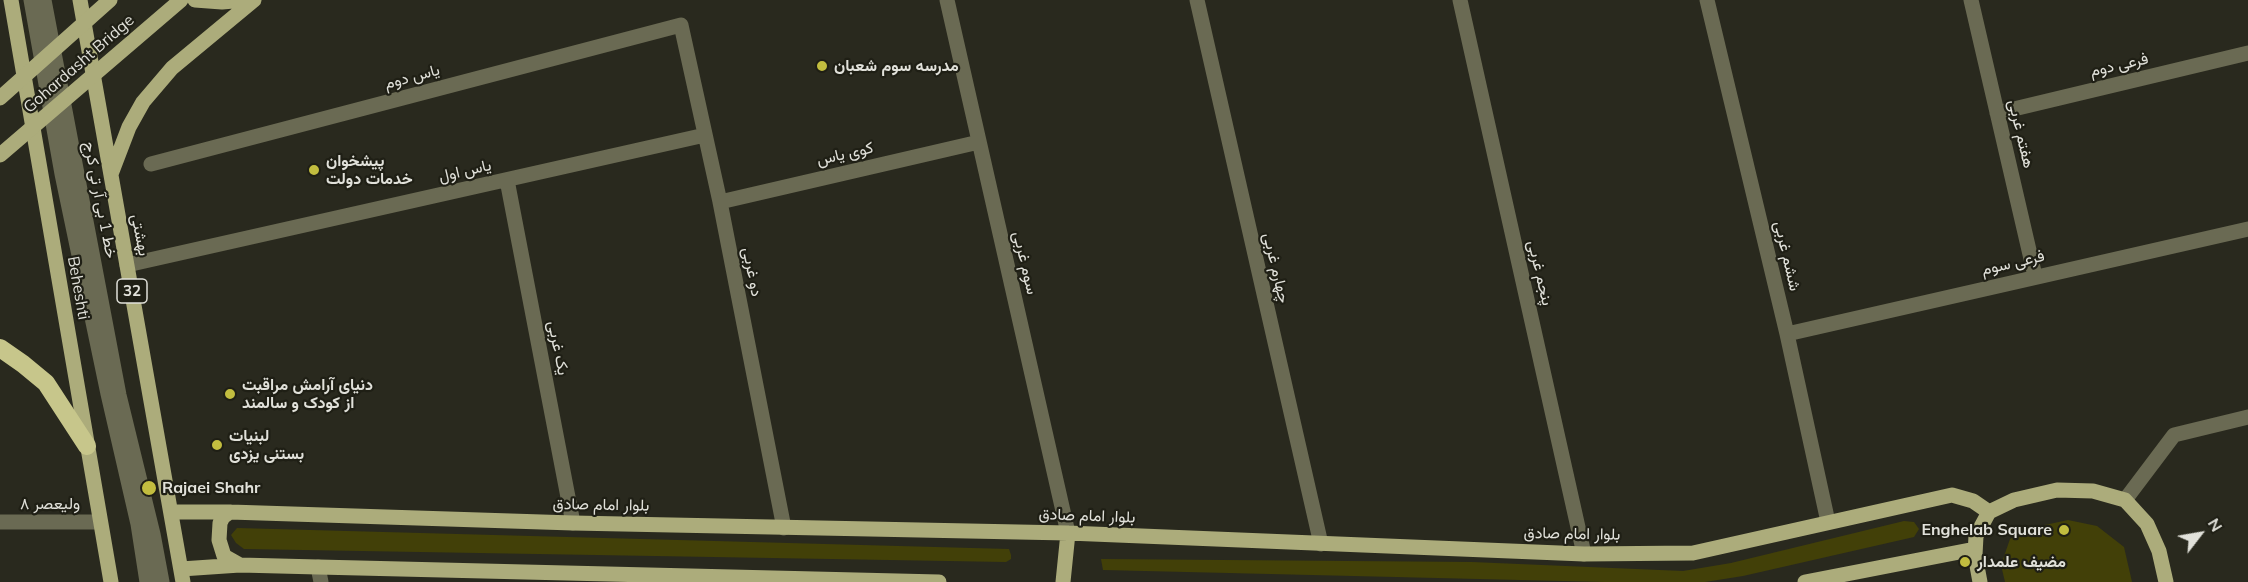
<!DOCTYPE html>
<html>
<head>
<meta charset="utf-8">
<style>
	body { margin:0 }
	#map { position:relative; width:2248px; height:582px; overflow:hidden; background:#29291e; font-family:Mulish,sans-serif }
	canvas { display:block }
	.north { position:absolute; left:2170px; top:504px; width:60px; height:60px; -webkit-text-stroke:4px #1f1f15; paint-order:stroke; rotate:59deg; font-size:16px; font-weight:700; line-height:24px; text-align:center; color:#e1e1da }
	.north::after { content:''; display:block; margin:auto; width:21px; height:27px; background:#e1e1da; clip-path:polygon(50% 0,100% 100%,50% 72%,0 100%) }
</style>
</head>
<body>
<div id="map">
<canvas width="2248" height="582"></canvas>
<div class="north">N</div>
</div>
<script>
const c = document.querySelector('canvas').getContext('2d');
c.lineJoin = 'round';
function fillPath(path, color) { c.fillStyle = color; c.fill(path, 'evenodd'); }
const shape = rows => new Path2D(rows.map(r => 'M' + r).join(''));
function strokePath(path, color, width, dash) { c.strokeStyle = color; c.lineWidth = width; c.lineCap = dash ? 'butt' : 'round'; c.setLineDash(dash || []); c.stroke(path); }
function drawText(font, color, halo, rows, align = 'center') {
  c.font = font + ' Mulish,Vazirmatn,sans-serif'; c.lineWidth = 4.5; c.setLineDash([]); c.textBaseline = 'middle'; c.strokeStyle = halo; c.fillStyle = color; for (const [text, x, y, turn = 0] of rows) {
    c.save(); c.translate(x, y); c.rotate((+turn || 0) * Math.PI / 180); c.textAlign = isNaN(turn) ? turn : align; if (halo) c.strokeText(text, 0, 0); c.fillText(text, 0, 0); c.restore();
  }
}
fillPath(shape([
	[2068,520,2097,526,2124,547,2132,582,2005,582,2001,565,2010,539,2031,528],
	[1904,521,1914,522,1919,529,1914,537,1743,576,1705,582,1604,582,1103,570,1101,559,1472,562,1683,571,1731,563],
	[237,528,1009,549,1011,555,1011,559,1006,562,244,549,236,543,231,535]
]), '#424008');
strokePath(shape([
	[31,0,62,174,108,394,138,524,147,582],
	[44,0,119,395,153,534,162,582],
	[947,0,1068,533],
	[1197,0,1321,544],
	[1460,0,1584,554],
	[1707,0,1787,334,1828,522],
	[1971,0,2035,276],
	[1997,113,2248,53],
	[151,164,681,25,720,202,784,528],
	[507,180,573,523],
	[720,202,979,142],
	[127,265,705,135],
	[1787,334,2248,229],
	[2125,500,2174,435,2248,417],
	[0,522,100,522],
	[318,567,321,582]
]), '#6a6a53', 15);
strokePath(shape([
	[11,0,111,582],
	[80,0,183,582],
	[195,0,222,2,245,0],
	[111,174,129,127,143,102,172,68,254,0],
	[173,512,230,512,573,523,1068,533,1584,554,1693,553,1952,495,1973,501,1989,512],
	[230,512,223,517,220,523,219,540,224,556,240,565],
	[181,569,240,565,318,567,939,582],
	[1063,582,1068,533],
	[1805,582,1975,549],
	[1980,582,1975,555,1976,536,1989,512,2014,500,2057,490,2093,491,2125,500,2147,524,2159,551,2166,582]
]), '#acac7b', 15);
strokePath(shape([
	[0,348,23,364,46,383,87,446]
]), '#c7c68b', 18);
strokePath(shape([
	[0,98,110,0],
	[0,155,181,0]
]), '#acac7b', 15);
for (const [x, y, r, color] of [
	[822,66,6,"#c2bd3f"],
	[314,170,6,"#c2bd3f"],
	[230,394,6,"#c2bd3f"],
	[217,445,6,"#c2bd3f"],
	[149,488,8,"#c2bd3f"],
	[2064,530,6,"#c2bd3f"],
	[1965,562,6,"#c2bd3f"]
]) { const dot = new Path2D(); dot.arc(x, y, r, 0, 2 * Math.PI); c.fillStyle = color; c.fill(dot); strokePath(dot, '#1f1f15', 2); }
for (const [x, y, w] of [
	[132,291,30]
]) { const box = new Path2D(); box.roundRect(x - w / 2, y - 12, w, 24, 4.5); c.fillStyle = '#1f1f15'; c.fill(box); strokePath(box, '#e1e1da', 1.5); }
drawText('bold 15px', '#e1e1da', null, [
	["32",132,291]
]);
drawText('16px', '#e1e1da', '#1f1f15', [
	["Gohardasht Bridge",79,64,-41],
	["فرعی دوم",2119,65,-13],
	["یاس دوم",412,77,-15],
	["هفتم غربی",2021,134,77],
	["کوی یاس",845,154,-13],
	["یاس اول",465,171,-13],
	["خط 1 بی آر تی کرج",100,200,79],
	["بهشتى",140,235,79],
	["ششم غربی",1787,256,77],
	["سوم غربی",1025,263,77],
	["فرعی سوم",2013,263,-13],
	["چهارم غربی",1276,268,77],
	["دو غربی",752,272,79],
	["پنجم غربی",1540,273,77],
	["Beheshti",78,288,80],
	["یک غربی",558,348,79],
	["ولیعصر ۸",50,504],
	["بلوار امام صادق",601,505,1],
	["بلوار امام صادق",1087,516,2],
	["بلوار امام صادق",1572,534,1]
]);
drawText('bold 16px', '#e1e1da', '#1f1f15', [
	["مدرسه سوم شعبان",834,66],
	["پیشخوان",326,161],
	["خدمات دولت",326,179],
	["دنیای آرامش مراقبت",242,385],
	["از کودک و سالمند",242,403],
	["لبنیات",229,436],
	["بستنی یزدی",229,454],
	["Rajaei Shahr",162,488],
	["Enghelab Square",2052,530,"right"],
	["مضیف علمدار",1977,562]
], 'left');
</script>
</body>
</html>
